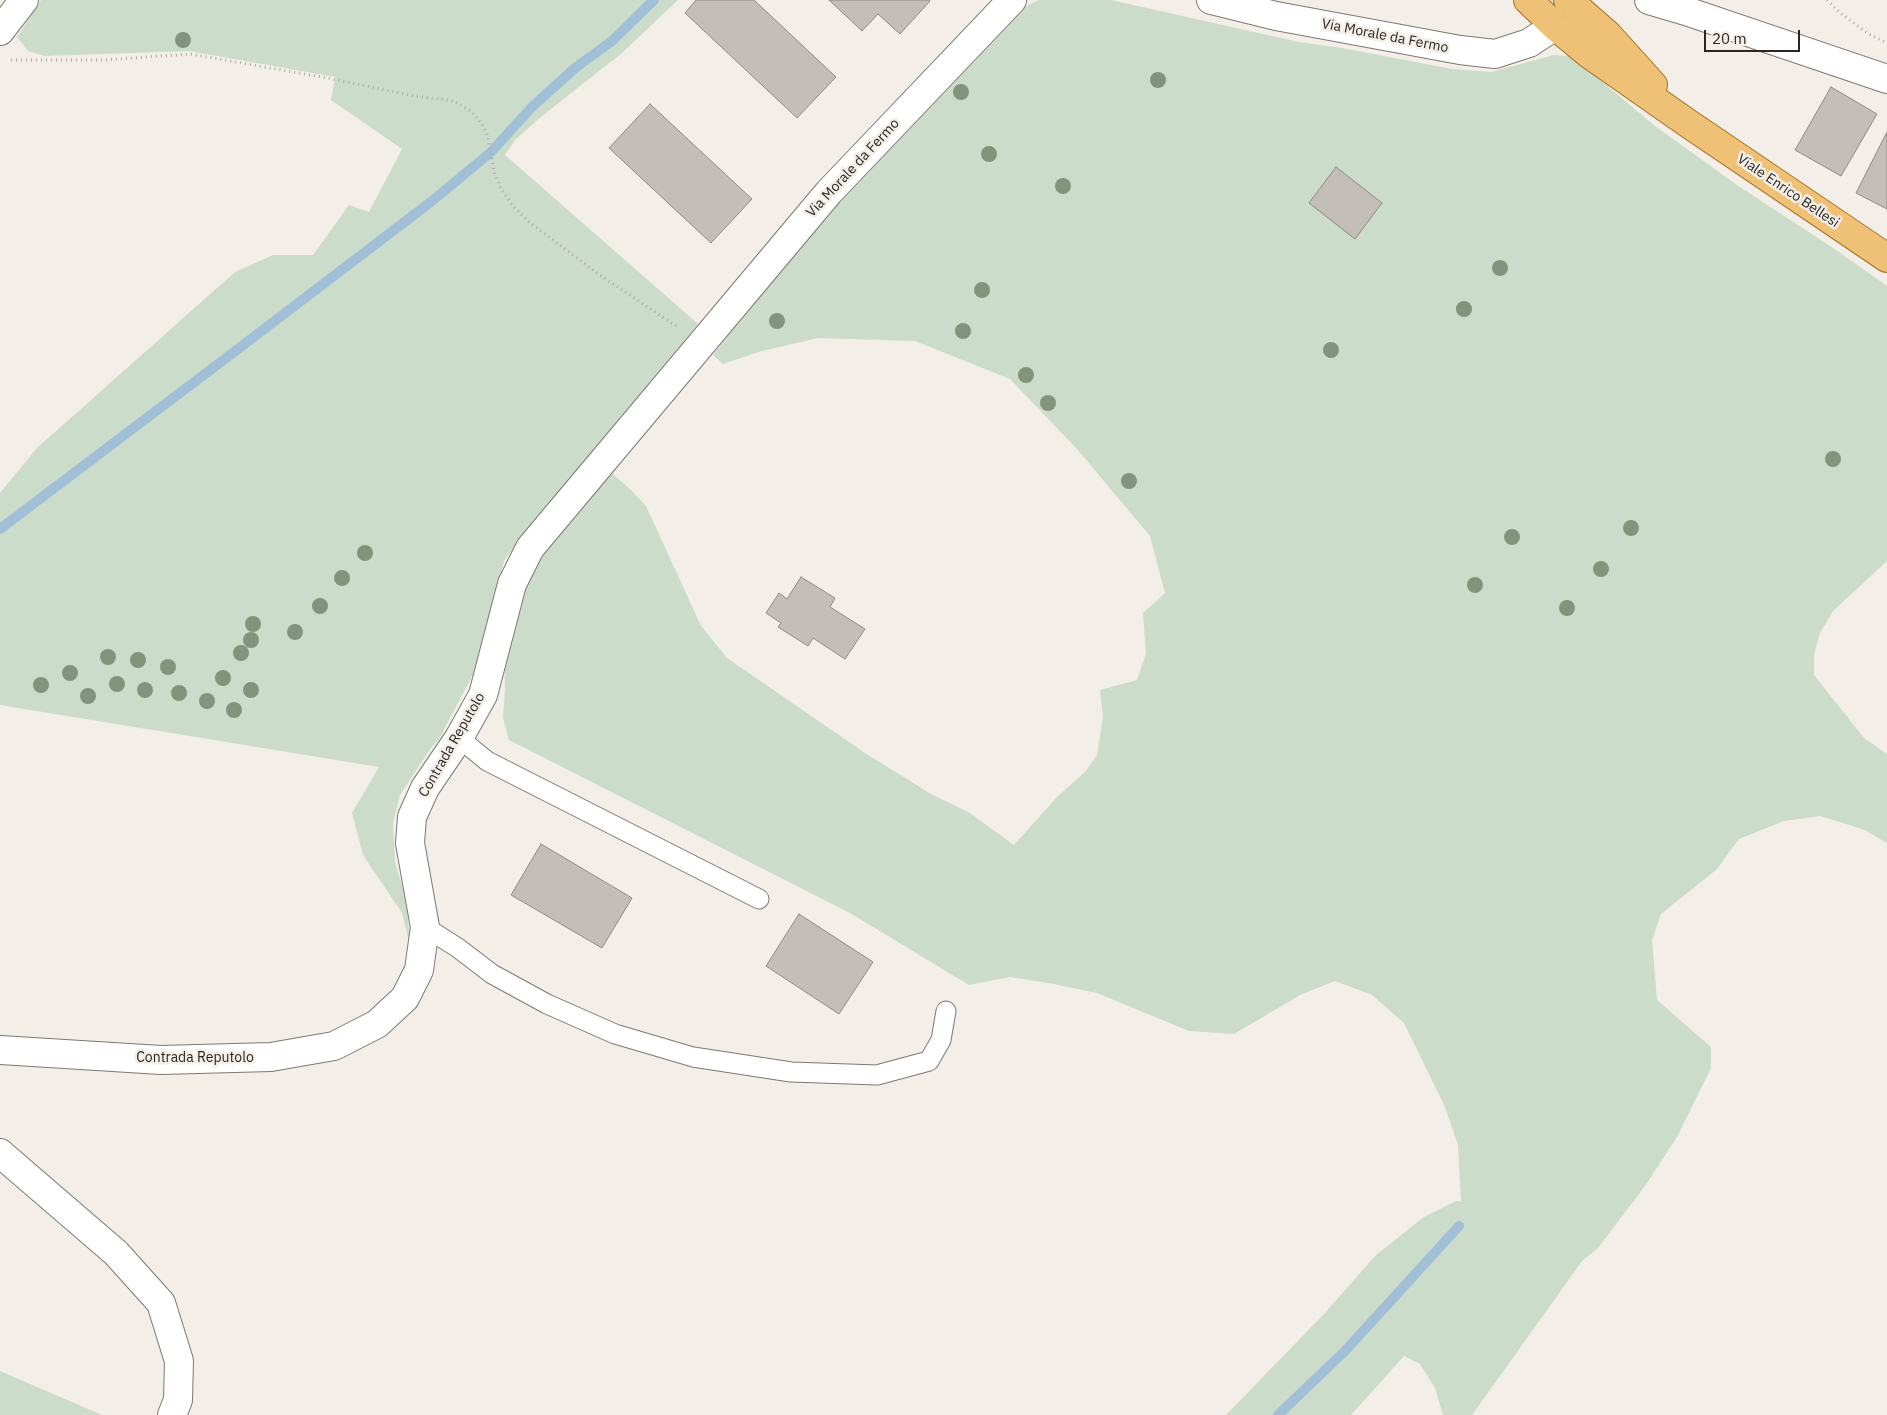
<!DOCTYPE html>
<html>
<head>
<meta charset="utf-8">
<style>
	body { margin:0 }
	#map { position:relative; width:1887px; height:1415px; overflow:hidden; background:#f3eee7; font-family:"IBM Plex Sans",sans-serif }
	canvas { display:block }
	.scale { position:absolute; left:1704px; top:30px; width:96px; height:22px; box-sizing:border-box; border:2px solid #282623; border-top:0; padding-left:6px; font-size:15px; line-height:18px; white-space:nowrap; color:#282623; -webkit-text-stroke:4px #f3eee7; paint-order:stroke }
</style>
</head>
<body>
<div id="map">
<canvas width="1887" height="1415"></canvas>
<div class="scale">20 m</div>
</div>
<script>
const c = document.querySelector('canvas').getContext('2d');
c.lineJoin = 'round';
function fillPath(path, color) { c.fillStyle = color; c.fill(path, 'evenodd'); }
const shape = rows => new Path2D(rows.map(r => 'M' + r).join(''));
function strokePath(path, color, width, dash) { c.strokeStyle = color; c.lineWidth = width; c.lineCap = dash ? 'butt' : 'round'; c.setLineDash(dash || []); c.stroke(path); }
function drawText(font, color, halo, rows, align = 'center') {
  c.font = font + ' "IBM Plex Sans",sans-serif'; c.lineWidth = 5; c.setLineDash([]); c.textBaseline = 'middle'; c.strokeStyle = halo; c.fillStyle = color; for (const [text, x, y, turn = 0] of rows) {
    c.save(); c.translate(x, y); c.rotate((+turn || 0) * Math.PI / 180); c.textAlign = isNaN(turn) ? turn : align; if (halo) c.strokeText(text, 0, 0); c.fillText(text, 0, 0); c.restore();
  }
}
fillPath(shape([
	[41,0,678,0,622,53,542,116,515,140,505,155,698,324,523,535,504,561,476,669,439,739,431,748,400,795,393,823,395,862,407,902,410,946,402,913,363,855,352,813,379,767,0,705,0,493,37,448,235,272,273,255,313,255,349,205,369,212,402,149,331,100,335,77,189,51,45,56,28,51,17,37],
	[1039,0,1111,0,1299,42,1342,48,1452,69,1491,72,1554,55,1568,56,1581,64,1655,126,1737,185,1839,252,1887,286,1887,561,1833,611,1820,633,1814,654,1814,675,1864,738,1887,754,1887,843,1865,830,1820,816,1784,821,1739,839,1717,869,1661,914,1652,940,1657,1000,1711,1047,1711,1068,1677,1137,1645,1186,1598,1248,1582,1261,1472,1415,1443,1415,1435,1388,1420,1364,1404,1356,1351,1415,1226,1415,1324,1314,1376,1255,1424,1217,1456,1201,1461,1201,1458,1145,1445,1107,1404,1023,1372,995,1335,981,1300,995,1234,1034,1189,1031,1097,993,1054,984,1010,977,969,985,850,913,509,740,503,718,505,690,504,650,519,585,605,467,632,491,646,506,701,626,727,658,865,753,931,794,970,813,1014,845,1058,796,1085,772,1097,755,1103,717,1100,690,1137,680,1146,654,1143,613,1165,593,1150,536,1077,449,1010,379,915,341,818,338,762,351,723,364,713,355,839,193,1002,23,1032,3],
	[0,1371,102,1415,0,1415]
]), '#ccdcca');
strokePath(shape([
	[0,529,238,349,432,201,490,153,532,107,575,68,612,41,654,0],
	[1278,1415,1345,1351,1459,1226]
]), '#a2bfd8', 10);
const building = shape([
	[696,0,754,0,836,77,797,118,685,13,696,0],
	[829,0,929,0,930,1,900,34,878,14,862,31,829,0],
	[1831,87,1877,114,1841,176,1795,150,1831,87],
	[650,104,752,199,711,243,609,148,650,104],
	[1887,132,1887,209,1856,193,1887,132],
	[1336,167,1382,203,1355,239,1309,203,1336,167],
	[801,577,835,598,830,607,865,629,845,659,813,638,808,646,778,627,781,623,766,613,779,593,787,599,801,577],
	[541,844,632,898,602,948,511,895,541,844],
	[799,914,873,962,839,1014,766,966,799,914]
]);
fillPath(building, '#c4beb8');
strokePath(building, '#8f8a84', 1);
const service = shape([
	[459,738,487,761,759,899],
	[425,927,458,948,492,974,547,1004,615,1034,693,1057,791,1072,877,1075,929,1061,941,1040,946,1011]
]);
const minor = shape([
	[1649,0,1686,11,1887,79]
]);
const tertiary = shape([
	[1211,0,1276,16,1460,50,1495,54,1529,43,1555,26],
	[0,31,24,0],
	[0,1050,161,1060,271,1057,334,1046,377,1024,405,998,419,970,425,927,410,843,412,817,425,788,459,738,483,695,512,584,530,548,829,192,1012,0],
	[0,1153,116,1253,161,1303,179,1361,178,1400,172,1415]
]);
const primary = shape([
	[1528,0,1555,26,1589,54,1689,124,1887,258],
	[1568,0,1607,34,1653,85]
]);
strokePath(service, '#7e7872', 21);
strokePath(minor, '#7e7872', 30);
strokePath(tertiary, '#7e7872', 30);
strokePath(primary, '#a36f1e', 30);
strokePath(shape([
	[1827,0,1839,12,1867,33,1887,43],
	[11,60,105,60,190,54,322,77,415,96,454,101,472,112,482,124,488,136,494,171,501,189,514,207,529,222,597,273,676,326]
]), '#aca8a3', 3, [1, 4]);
strokePath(service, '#fff', 19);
strokePath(minor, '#fff', 28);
strokePath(tertiary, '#fff', 28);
strokePath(primary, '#efc177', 28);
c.fillStyle = '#82957c';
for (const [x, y] of [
	[183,40],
	[1158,80],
	[961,92],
	[989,154],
	[1063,186],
	[1500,268],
	[982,290],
	[1464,309],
	[777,321],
	[963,331],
	[1331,350],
	[1026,375],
	[1048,403],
	[1833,459],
	[1129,481],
	[1631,528],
	[1512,537],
	[365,553],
	[1601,569],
	[342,578],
	[1475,585],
	[320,606],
	[1567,608],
	[253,624],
	[295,632],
	[251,640],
	[241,653],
	[108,657],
	[138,660],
	[168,667],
	[70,673],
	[223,678],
	[117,684],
	[41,685],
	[145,690],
	[251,690],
	[179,693],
	[88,696],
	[207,701],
	[234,710]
]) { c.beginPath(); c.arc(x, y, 8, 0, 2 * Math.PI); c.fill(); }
drawText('14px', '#282623', '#f3eee7', [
	["Via Morale da Fermo",1385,36,11],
	["Via Morale da Fermo",853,168,-47],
	["Viale Enrico Bellesi",1788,191,34],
	["Contrada Reputolo",452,745,-60],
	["Contrada Reputolo",195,1058]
]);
</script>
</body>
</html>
